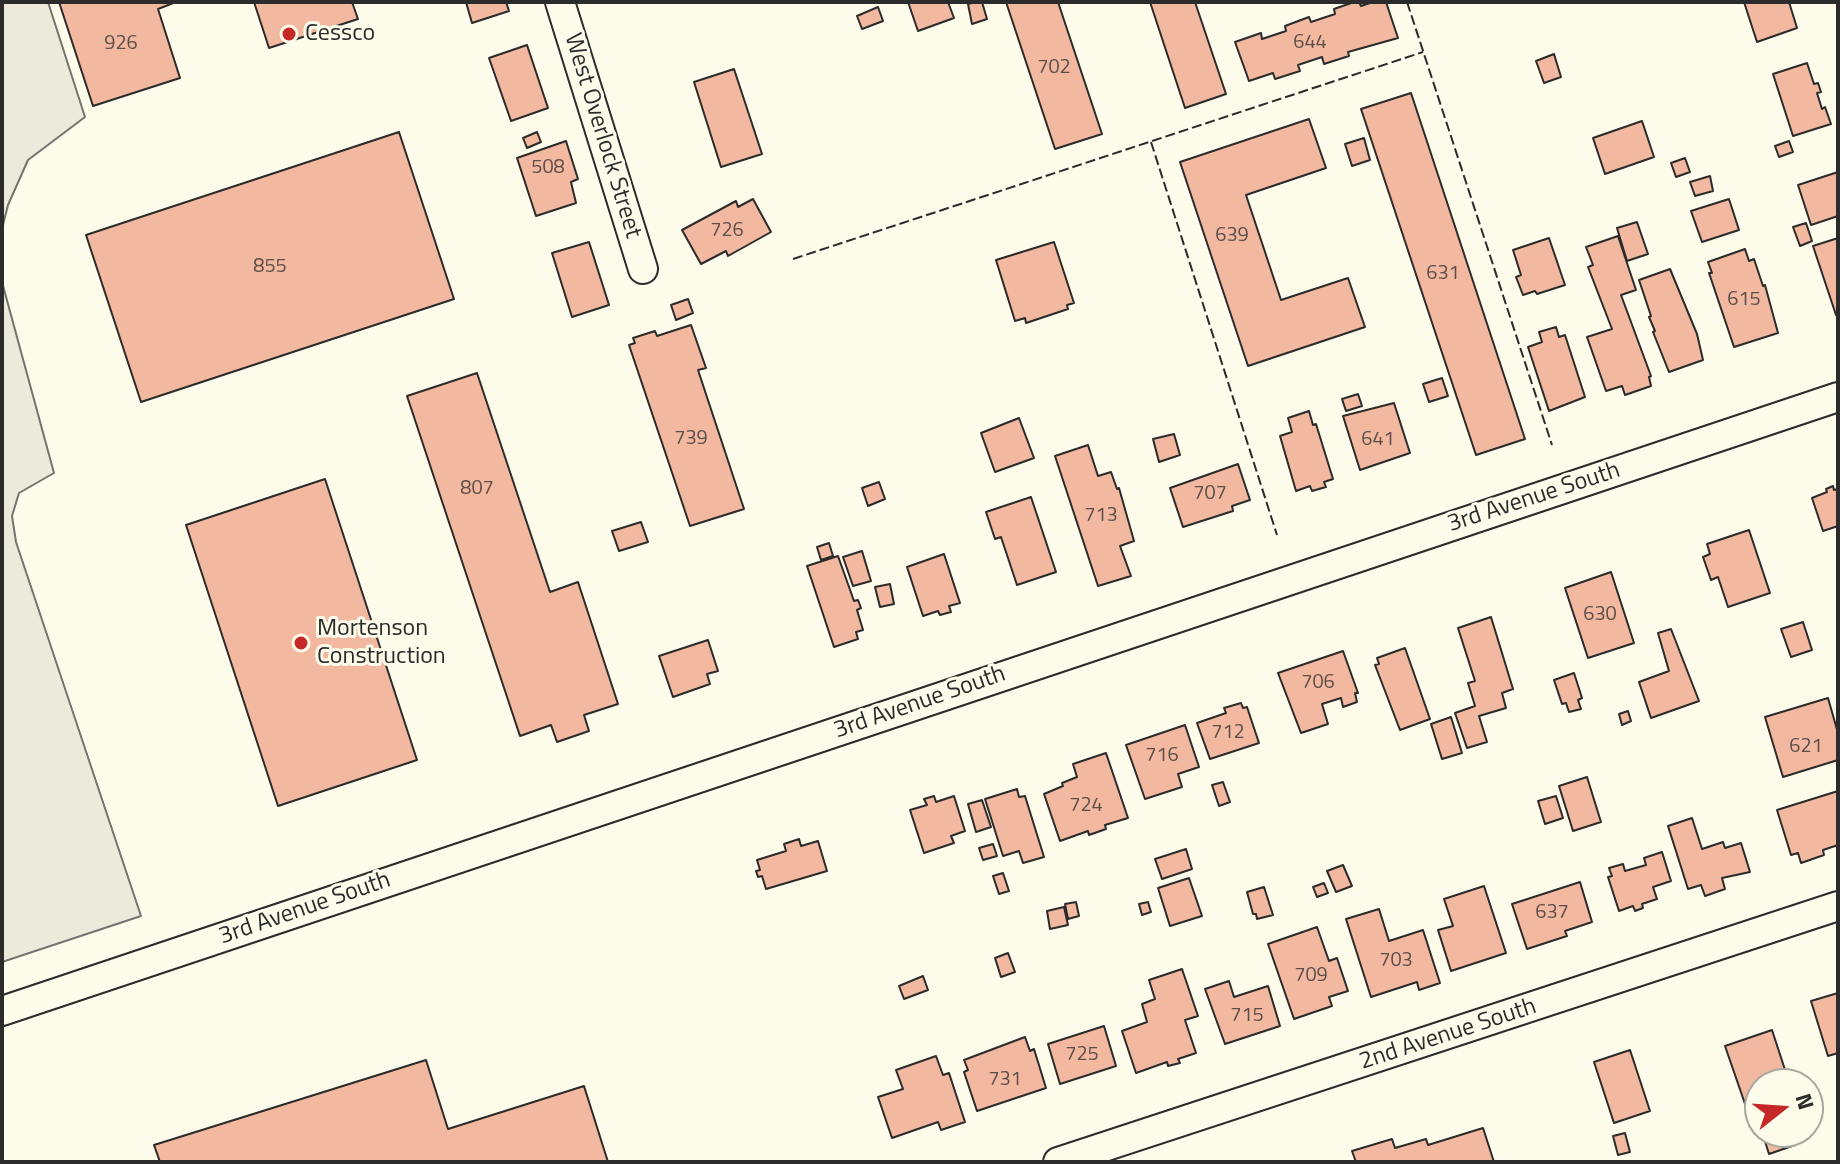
<!DOCTYPE html>
<html>
<head>
<meta charset="utf-8">
<style>
	body { margin:0 }
	#map { position:relative; width:1840px; height:1164px; overflow:hidden; background:#fdfbea; font-family:"Titillium Web",sans-serif }
	canvas { display:block }
	.frame { position:absolute; inset:0; border:4px solid #2b2b2b; pointer-events:none }
	.north { position:absolute; left:1744px; top:1068px; width:80px; height:80px; box-sizing:border-box; background:#fdfbea; border:2px solid #a9a89e; border-radius:50%; rotate:73deg; font-size:22px; font-weight:700; line-height:32px; text-align:center; color:#2b2b2b }
	.north::after { content:''; display:block; margin:auto; width:28px; height:36px; background:#c62828; clip-path:polygon(50% 0,100% 100%,50% 72%,0 100%) }
</style>
</head>
<body>
<div id="map">
<canvas width="1840" height="1164"></canvas>
<div class="frame"></div>
<div class="north">N</div>
</div>
<script>
const c = document.querySelector('canvas').getContext('2d');
c.lineJoin = 'round';
function fillPath(path, color) { c.fillStyle = color; c.fill(path, 'evenodd'); }
const shape = rows => new Path2D(rows.map(r => 'M' + r).join(''));
function strokePath(path, color, width, dash) { c.strokeStyle = color; c.lineWidth = width; c.lineCap = dash ? 'butt' : 'round'; c.setLineDash(dash || []); c.stroke(path); }
function drawText(font, color, halo, rows, align = 'center') {
  c.font = font + ' "Titillium Web",sans-serif'; c.lineWidth = 6; c.setLineDash([]); c.textBaseline = 'middle'; c.strokeStyle = halo; c.fillStyle = color; for (const [text, x, y, turn = 0] of rows) {
    c.save(); c.translate(x, y); c.rotate((+turn || 0) * Math.PI / 180); c.textAlign = isNaN(turn) ? turn : align; if (halo) c.strokeText(text, 0, 0); c.fillText(text, 0, 0); c.restore();
  }
}
const green = shape([
	[2,2,48,2,85,117,28,160,8,205,2,229,2,2],
	[2,282,54,473,19,493,12,516,16,542,141,916,2,962,2,282]
]);
fillPath(green, '#ecebdb');
strokePath(green, '#74746e', 2);
const building = shape([
	[59,2,176,2,158,9,180,78,93,106,59,2],
	[254,2,352,2,358,19,269,48,254,2],
	[466,2,506,2,509,11,472,23,466,2],
	[908,2,948,2,954,18,918,31,908,2],
	[975,2,982,2,987,19,972,24,968,4,975,2],
	[1006,2,1058,2,1102,134,1055,149,1006,2],
	[1150,2,1195,2,1226,94,1185,108,1150,2],
	[1354,2,1359,2,1361,6,1373,2,1386,2,1398,38,1348,52,1349,56,1324,64,1322,57,1298,65,1300,71,1275,79,1273,73,1249,81,1235,42,1261,33,1262,39,1286,31,1285,26,1309,17,1311,22,1335,14,1334,9,1354,2],
	[1744,2,1789,2,1797,28,1757,42,1744,2],
	[878,7,883,21,862,29,857,16,878,7],
	[527,45,548,108,511,121,489,58,527,45],
	[1554,54,1561,77,1544,83,1536,61,1554,54],
	[1807,63,1814,84,1818,83,1821,92,1817,93,1822,109,1825,107,1831,124,1793,136,1773,74,1807,63],
	[734,69,762,154,721,167,694,82,734,69],
	[1411,93,1525,439,1476,455,1361,109,1411,93],
	[1309,119,1326,168,1246,195,1281,300,1348,278,1365,327,1248,366,1180,162,1309,119],
	[1642,121,1654,157,1605,174,1593,138,1642,121],
	[399,132,454,299,141,402,86,235,399,132],
	[537,132,541,142,527,148,523,138,537,132],
	[1364,138,1370,160,1352,166,1345,144,1364,138],
	[566,141,578,179,571,182,576,203,536,216,517,158,566,141],
	[1789,141,1793,152,1779,157,1775,146,1789,141],
	[1685,158,1690,172,1676,177,1671,163,1685,158],
	[1838,172,1838,216,1811,225,1798,185,1838,172],
	[1710,176,1713,191,1695,196,1690,182,1710,176],
	[753,199,771,232,728,256,726,251,701,264,682,230,736,201,738,207,753,199],
	[1729,199,1739,230,1702,242,1691,211,1729,199],
	[1637,222,1648,254,1627,261,1617,228,1637,222],
	[1806,223,1812,241,1800,246,1793,227,1806,223],
	[1618,236,1636,290,1621,295,1651,376,1649,377,1651,386,1625,395,1622,386,1606,391,1587,337,1612,329,1588,267,1593,265,1586,247,1618,236],
	[1549,238,1565,285,1537,294,1535,291,1523,295,1516,277,1521,275,1513,250,1549,238],
	[1838,238,1838,314,1836,315,1813,246,1838,238],
	[589,242,609,305,572,317,552,253,589,242],
	[1054,242,1074,303,1067,305,1068,309,1026,323,1025,318,1015,321,996,260,1054,242],
	[1745,249,1749,261,1754,259,1763,286,1765,285,1778,333,1734,347,1709,273,1712,273,1708,262,1745,249],
	[1670,269,1697,334,1703,360,1669,372,1653,332,1655,331,1649,317,1651,316,1639,280,1670,269],
	[688,299,693,313,676,320,671,305,688,299],
	[691,325,706,368,698,370,744,509,690,526,629,345,635,343,633,338,655,331,657,336,691,325],
	[1556,327,1559,337,1565,335,1585,397,1549,411,1528,347,1542,342,1539,332,1556,327],
	[477,373,550,592,578,582,618,704,584,715,589,731,557,742,551,725,520,736,407,396,477,373],
	[1442,378,1448,396,1429,402,1423,384,1442,378],
	[1358,394,1362,406,1346,411,1342,399,1358,394],
	[1394,403,1410,453,1360,470,1343,416,1394,403],
	[1309,411,1313,425,1316,424,1333,479,1324,482,1326,487,1312,491,1310,486,1296,491,1280,436,1292,432,1288,418,1309,411],
	[1019,418,1034,458,995,472,981,433,1019,418],
	[1174,434,1180,455,1159,462,1153,439,1174,434],
	[1088,445,1098,476,1111,472,1117,489,1119,488,1134,541,1120,546,1131,576,1098,586,1055,456,1088,445],
	[1238,464,1250,500,1232,506,1233,511,1183,527,1170,488,1238,464],
	[325,479,417,760,278,806,186,525,325,479],
	[879,482,885,499,868,506,862,488,879,482],
	[1833,486,1834,490,1838,489,1838,526,1823,531,1812,498,1827,492,1826,489,1833,486],
	[1031,497,1056,572,1017,585,1001,537,995,539,986,512,1031,497],
	[641,522,648,542,619,551,612,531,641,522],
	[1749,530,1770,593,1728,607,1718,577,1711,580,1703,557,1710,554,1707,544,1749,530],
	[829,543,833,556,821,560,817,547,829,543],
	[862,551,871,581,853,586,843,557,862,551],
	[944,554,960,603,949,606,951,612,940,615,938,611,923,616,907,567,944,554],
	[838,556,854,601,858,600,861,608,857,610,863,630,856,632,858,639,834,647,807,566,838,556],
	[1611,572,1634,643,1588,658,1565,588,1611,572],
	[890,584,894,604,880,607,875,587,890,584],
	[1491,617,1513,689,1502,693,1506,708,1479,716,1487,742,1467,748,1455,713,1475,706,1468,683,1475,681,1458,628,1491,617],
	[1803,622,1812,650,1791,657,1781,629,1803,622],
	[1671,629,1699,701,1651,718,1639,682,1669,671,1658,633,1671,629],
	[708,640,718,671,707,674,710,684,673,697,659,656,708,640],
	[1405,648,1430,719,1400,730,1375,665,1379,664,1377,658,1405,648],
	[1343,651,1358,693,1355,693,1357,702,1343,707,1341,698,1322,704,1328,724,1301,733,1278,673,1343,651],
	[1574,673,1582,698,1578,700,1581,709,1569,712,1566,703,1562,704,1554,680,1574,673],
	[1828,698,1838,733,1838,760,1783,777,1765,717,1828,698],
	[1241,703,1243,708,1247,707,1259,743,1210,759,1197,723,1226,713,1224,708,1241,703],
	[1628,711,1631,721,1622,725,1619,714,1628,711],
	[1451,717,1462,753,1442,759,1431,724,1451,717],
	[1185,725,1199,767,1178,774,1182,787,1145,799,1126,745,1185,725],
	[1106,753,1128,818,1105,825,1106,829,1089,835,1088,831,1060,841,1044,794,1063,786,1062,783,1077,777,1073,764,1106,753],
	[1587,777,1601,822,1573,831,1559,786,1587,777],
	[1223,782,1230,802,1219,806,1212,785,1223,782],
	[1017,789,1019,797,1025,796,1044,857,1023,863,1019,851,1003,856,985,799,1017,789],
	[1838,791,1838,845,1823,850,1824,855,1801,863,1798,853,1791,855,1777,810,1838,791],
	[934,796,936,802,954,796,965,831,951,836,954,843,924,853,910,810,927,805,924,799,934,796],
	[1556,796,1563,818,1545,824,1538,801,1556,796],
	[982,800,991,827,976,832,968,804,982,800],
	[1692,818,1702,849,1723,842,1725,848,1741,843,1750,872,1722,878,1725,889,1705,896,1701,885,1688,889,1668,826,1692,818],
	[799,839,801,846,818,841,827,871,766,889,762,876,758,877,756,871,760,870,757,860,786,851,784,844,799,839],
	[993,844,997,856,983,860,979,848,993,844],
	[1186,849,1192,869,1162,879,1155,859,1186,849],
	[1662,852,1671,881,1653,887,1657,899,1642,904,1643,908,1635,911,1633,906,1619,911,1608,877,1612,876,1609,868,1623,864,1625,871,1646,865,1644,858,1662,852],
	[1343,865,1352,886,1336,892,1327,871,1343,865],
	[1003,873,1009,891,999,894,993,876,1003,873],
	[1189,878,1202,916,1170,926,1158,888,1189,878],
	[1580,882,1592,922,1565,931,1567,936,1527,949,1512,904,1580,882],
	[1324,883,1328,893,1317,897,1313,887,1324,883],
	[1484,886,1506,953,1451,971,1438,930,1453,926,1444,899,1484,886],
	[1264,887,1273,915,1257,919,1256,914,1253,914,1247,892,1264,887],
	[1076,902,1079,916,1068,919,1065,904,1076,902],
	[1148,902,1151,912,1142,915,1139,904,1148,902],
	[1064,907,1068,925,1050,929,1047,911,1064,907],
	[1379,909,1389,941,1423,930,1440,983,1419,990,1417,982,1371,997,1346,919,1379,909],
	[1317,927,1329,961,1337,958,1348,991,1329,997,1332,1006,1294,1019,1268,944,1317,927],
	[1008,953,1015,972,1001,977,995,958,1008,953],
	[1182,969,1198,1016,1185,1020,1196,1053,1178,1059,1180,1063,1168,1066,1167,1062,1136,1073,1122,1031,1147,1022,1142,1004,1155,999,1149,980,1182,969],
	[923,976,928,990,904,999,899,986,923,976],
	[1229,981,1234,997,1268,986,1280,1026,1225,1044,1205,989,1229,981],
	[1838,993,1838,1053,1828,1056,1811,1001,1838,993],
	[1104,1026,1116,1066,1060,1084,1048,1044,1104,1026],
	[1772,1030,1789,1082,1760,1084,1760,1127,1753,1127,1725,1046,1772,1030],
	[1025,1037,1030,1051,1034,1049,1046,1088,977,1111,964,1072,968,1070,964,1060,1025,1037],
	[1630,1050,1650,1111,1614,1123,1594,1062,1630,1050],
	[936,1056,943,1075,949,1073,965,1122,941,1130,938,1122,892,1138,878,1097,903,1089,896,1070,936,1056],
	[426,1060,448,1129,584,1086,608,1162,160,1162,154,1145,426,1060],
	[1483,1128,1494,1162,1356,1162,1352,1151,1392,1139,1395,1148,1426,1139,1428,1145,1483,1128],
	[1762,1132,1791,1132,1795,1145,1769,1154,1762,1132],
	[1625,1133,1630,1152,1618,1155,1613,1136,1625,1133]
]);
fillPath(building, '#f2b8a0');
strokePath(building, '#2b2b2b', 2);
const street = shape([
	[560,2,643,269],
	[2,1011,1838,397],
	[1058,1162,1838,906]
]);
strokePath(street, '#2b2b2b', 32);
strokePath(street, '#fdfbea', 28);
strokePath(shape([
	[1407,2,1552,445],
	[1151,142,1277,535],
	[793,259,1423,52]
]), '#2b2b2b', 2, [10, 4]);
for (const [x, y, r, color] of [
	[289,34,8,"#c62828"],
	[301,643,8,"#c62828"]
]) { const dot = new Path2D(); dot.arc(x, y, r, 0, 2 * Math.PI); c.fillStyle = color; c.fill(dot); strokePath(dot, '#fdfbea', 3); }
drawText('20px', '#5d4e48', null, [
	["644",1310,43],
	["926",121,44],
	["702",1054,68],
	["508",548,168],
	["726",727,231],
	["639",1232,236],
	["855",270,267],
	["631",1443,274],
	["615",1744,300],
	["739",691,439],
	["641",1378,440],
	["807",477,489],
	["707",1210,494],
	["713",1101,516],
	["630",1600,615],
	["706",1318,683],
	["712",1228,733],
	["621",1806,747],
	["716",1162,756],
	["724",1086,806],
	["637",1552,913],
	["703",1396,961],
	["709",1311,976],
	["715",1247,1016],
	["725",1082,1055],
	["731",1005,1080]
]);
drawText('24px', '#2b2b2b', '#fdfbea', [
	["Cessco",305,34],
	["Mortenson",317,629],
	["Construction",317,657]
], 'left');
drawText('24px', '#2b2b2b', '#fdfbea', [
	["West Overlock Street",602,136,73],
	["3rd Avenue South",1534,498,-18],
	["3rd Avenue South",920,703,-19],
	["3rd Avenue South",305,909,-19],
	["2nd Avenue South",1448,1035,-18]
]);
</script>
</body>
</html>
